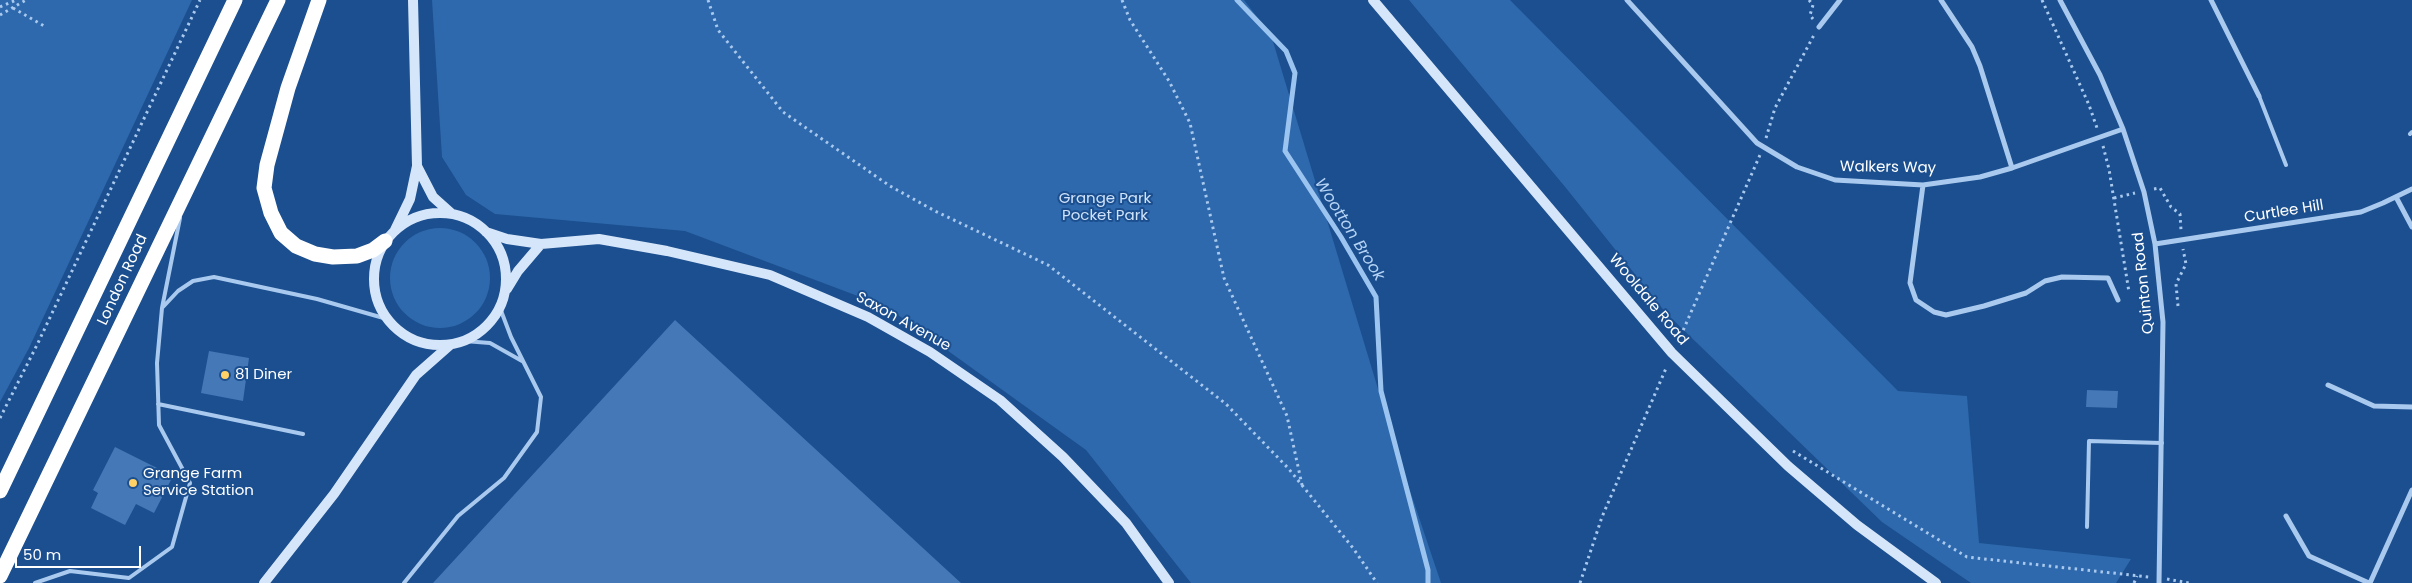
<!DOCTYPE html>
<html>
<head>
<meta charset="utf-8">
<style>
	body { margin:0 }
	#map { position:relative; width:2412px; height:583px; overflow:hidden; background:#1b4f8f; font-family:Poppins,sans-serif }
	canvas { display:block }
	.scale { position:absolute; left:15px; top:546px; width:126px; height:22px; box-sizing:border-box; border:2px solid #fff; border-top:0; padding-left:6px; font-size:15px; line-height:18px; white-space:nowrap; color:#fff; -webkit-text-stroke:4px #1b4f8f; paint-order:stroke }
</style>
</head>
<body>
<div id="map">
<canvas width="2412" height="583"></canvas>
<div class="scale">50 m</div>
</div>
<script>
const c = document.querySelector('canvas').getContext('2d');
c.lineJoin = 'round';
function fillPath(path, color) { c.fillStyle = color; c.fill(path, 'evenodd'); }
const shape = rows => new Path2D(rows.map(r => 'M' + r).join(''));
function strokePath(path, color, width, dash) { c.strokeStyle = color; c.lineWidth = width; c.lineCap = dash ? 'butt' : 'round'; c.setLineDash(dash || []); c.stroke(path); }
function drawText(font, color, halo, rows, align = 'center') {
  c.font = font + ' Poppins,sans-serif'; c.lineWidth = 4; c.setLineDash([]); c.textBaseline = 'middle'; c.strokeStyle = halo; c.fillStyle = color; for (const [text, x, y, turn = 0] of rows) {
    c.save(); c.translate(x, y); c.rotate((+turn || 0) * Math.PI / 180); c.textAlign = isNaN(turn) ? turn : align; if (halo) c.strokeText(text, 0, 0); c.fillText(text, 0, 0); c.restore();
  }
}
fillPath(shape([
	[0,0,192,0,29,348,0,402],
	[432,0,1244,0,1271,35,1398,455,1441,583,1191,583,1086,450,887,307,685,231,495,214,466,195,442,157],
	[1409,0,1510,0,1898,391,1967,396,1979,543,2131,559,2116,583,1971,583,1882,522,1666,313,1566,188],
	'390 278a50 50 0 1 1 100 0a50 50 0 1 1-100 0Z'
]), '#2e69ad');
strokePath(shape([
	[1237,0,1286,51,1295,73,1285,151,1341,237,1376,297,1381,391,1428,570,1428,583]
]), '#9cc4f0', 5);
fillPath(shape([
	[675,320,961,583,433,583],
	[209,351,249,358,243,401,201,393],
	[2087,390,2118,391,2117,408,2086,407],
	[115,447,173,476,154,513,136,504,125,525,91,508,98,493,93,490]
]), '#4478b7');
strokePath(shape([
	[708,0,718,30,783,112,890,186,935,211,1048,265,1226,404,1288,468,1353,548,1377,583],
	[1122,0,1130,20,1169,81,1190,123,1224,278,1287,416,1302,485],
	[1809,0,1813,5,1810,15,1813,19],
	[2042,0,2089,105,2097,128],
	[0,7,16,0],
	[13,8,44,26],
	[0,15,26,0],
	[1766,138,1775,108,1814,35],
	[2103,146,2109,169,2129,292],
	[2154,189,2160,188,2171,207,2180,214,2181,230],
	[2114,198,2135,193],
	[2178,306,2176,284,2186,264,2183,249],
	[1678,342,1760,155],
	[0,418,37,345,200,0],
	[1793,451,1967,557,2149,577],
	[2167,579,2189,583],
	[1580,583,1602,517,1667,366],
	[2134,583,2137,576]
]), '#a9c9ee', 3, [2.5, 4]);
strokePath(shape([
	[2259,96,2286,165],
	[2410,134,2412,132],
	[163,307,178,291,193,281,214,277,317,299,387,319],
	[464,341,490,343,522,361],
	[158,404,303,434],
	[2087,527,2089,441,2162,443],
	[35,583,70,571,129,578,172,547,190,483,159,425,157,363,162,308,180,218],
	[404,583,458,516,504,478,537,432,541,397,511,337,500,308]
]), '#a9c9ee', 4);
strokePath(shape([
	[1627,0,1757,143,1797,167,1835,180,1923,185,1980,177,2012,168,2123,129],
	[1941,0,1972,47,1980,66,2012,168],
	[2060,0,2100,75,2123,129,2144,192,2155,244,2163,322,2159,583],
	[2211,0,2259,96],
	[1819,27,1840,0],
	[1923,185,1910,283,1916,300,1934,312,1946,315,1984,306,2026,293,2045,281,2062,277,2108,278,2118,300],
	[2396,197,2412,227],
	[2155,244,2361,212,2383,203,2412,189],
	[2328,385,2374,406,2412,407],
	[2286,516,2309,556,2369,583],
	[2370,583,2412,490]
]), '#a9c9ee', 5);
strokePath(shape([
	[1373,0,1672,353,1788,466,1857,525,1936,583],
	[417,166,433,197,452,214],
	'374 279a66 66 0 1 1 132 0a66 66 0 1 1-132 0Z',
	[395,230,410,199,417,166,413,0],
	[486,232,507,239,541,244,599,239,667,251,770,275,868,317,930,352,1000,400,1063,457,1126,523,1169,583],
	[507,289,518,271,541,244],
	[264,583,334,494,416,375,450,345]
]), '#d6e6fa', 10);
strokePath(shape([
	[319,0,288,88,267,165,264,188,271,213,281,233,296,246,315,254,333,257,357,256,373,250,385,241],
	[0,491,235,0],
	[0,576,278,0]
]), '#fff', 15);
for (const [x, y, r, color] of [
	[225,375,5,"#ffd166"],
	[133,483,5,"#ffd166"]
]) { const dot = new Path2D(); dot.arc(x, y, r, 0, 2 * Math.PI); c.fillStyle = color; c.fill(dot); strokePath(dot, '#1b4f8f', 2); }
drawText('15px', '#fff', '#1b4f8f', [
	["Walkers Way",1888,168,1],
	["Curtlee Hill",2284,212,-9],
	["London Road",123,280,-65],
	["Quinton Road",2144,283,-96],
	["Wooldale Road",1648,300,50],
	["Saxon Avenue",903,322,29]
]);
drawText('15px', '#cfe3fa', '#1b4f8f', [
	["Grange Park",1105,199],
	["Pocket Park",1105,216]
]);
drawText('15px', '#fff', '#1b4f8f', [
	["81 Diner",235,375],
	["Grange Farm",143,474],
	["Service Station",143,491]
], 'left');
drawText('italic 16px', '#b5d3f5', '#1b4f8f', [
	["Wootton Brook",1349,230,58]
]);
</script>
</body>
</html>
